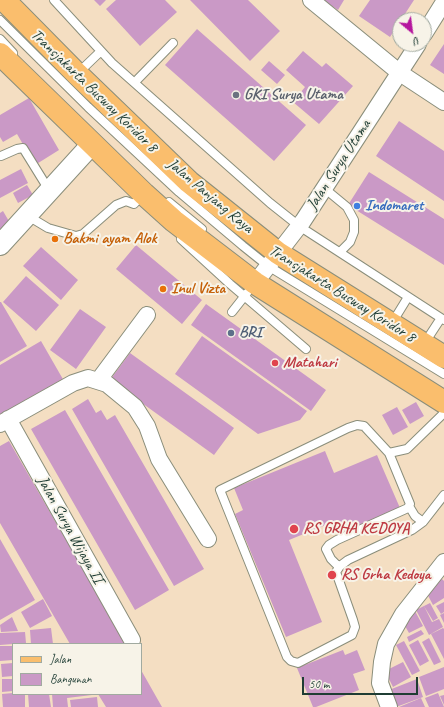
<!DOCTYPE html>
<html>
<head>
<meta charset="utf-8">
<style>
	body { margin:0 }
	#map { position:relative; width:444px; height:707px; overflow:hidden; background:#f4dec2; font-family:Caveat,sans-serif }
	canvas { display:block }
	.legend { position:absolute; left:12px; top:643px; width:130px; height:52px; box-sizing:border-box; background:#f7f3e8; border:1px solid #a1aaa0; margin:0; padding:5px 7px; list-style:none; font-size:12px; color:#1f3d34 }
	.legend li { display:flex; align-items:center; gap:8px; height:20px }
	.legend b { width:20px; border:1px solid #a1aaa0 }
	.north { position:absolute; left:392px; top:12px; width:40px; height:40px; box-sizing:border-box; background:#f7f3e8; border:1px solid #a1aaa0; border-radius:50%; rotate:151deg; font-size:11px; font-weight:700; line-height:16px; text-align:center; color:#1f3d34 }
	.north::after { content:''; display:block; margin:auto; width:14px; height:18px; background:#b5179e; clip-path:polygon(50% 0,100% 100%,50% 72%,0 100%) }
	.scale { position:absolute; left:302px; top:677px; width:116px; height:18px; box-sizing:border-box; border:2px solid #1f3d34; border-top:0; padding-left:5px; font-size:12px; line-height:14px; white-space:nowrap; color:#1f3d34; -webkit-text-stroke:3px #f7f3e8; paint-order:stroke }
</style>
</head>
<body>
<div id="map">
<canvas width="444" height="707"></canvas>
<ul class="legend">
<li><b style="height:5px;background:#fabe6d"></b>Jalan</li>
<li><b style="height:11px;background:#ca99c6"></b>Bangunan</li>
</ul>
<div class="north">U</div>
<div class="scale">50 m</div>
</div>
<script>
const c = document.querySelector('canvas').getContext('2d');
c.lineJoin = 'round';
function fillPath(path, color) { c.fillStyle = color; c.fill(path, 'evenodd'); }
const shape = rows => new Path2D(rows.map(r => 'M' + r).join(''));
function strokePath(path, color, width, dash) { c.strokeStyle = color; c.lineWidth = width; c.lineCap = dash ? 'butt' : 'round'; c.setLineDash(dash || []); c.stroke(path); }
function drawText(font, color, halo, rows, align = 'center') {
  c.font = font + ' Caveat,sans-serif'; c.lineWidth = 4; c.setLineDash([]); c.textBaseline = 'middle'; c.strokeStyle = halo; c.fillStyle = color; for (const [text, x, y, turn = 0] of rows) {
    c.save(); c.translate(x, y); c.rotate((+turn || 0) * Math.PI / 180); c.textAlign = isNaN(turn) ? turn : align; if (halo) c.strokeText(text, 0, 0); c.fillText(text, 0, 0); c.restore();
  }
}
fillPath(shape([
	[94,0,106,0,100,6],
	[116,0,165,0,177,12,140,46,106,9],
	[190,0,248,0,280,31,250,61],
	[323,0,344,0,338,10],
	[370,0,414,0,390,37,359,16],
	[197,29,306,125,274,161,165,65],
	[444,44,444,74,430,65],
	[303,51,322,67,326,63,353,86,319,124,293,102,305,87,286,70],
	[269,61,285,75,277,84,261,70],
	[29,98,59,150,35,165,17,134,3,142,0,137,0,115],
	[399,121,444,151,444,201,376,156],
	[21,169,28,183,0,198,0,180],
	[369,172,444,219,444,265,348,205],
	[27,185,33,195,18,203,13,193],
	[3,211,10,223,0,229,0,213],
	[136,245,202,300,182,324,116,269],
	[41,247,78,280,61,300,23,266],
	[26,276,59,305,36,331,3,302],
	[0,302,1,302,27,346,0,362],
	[206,304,326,390,311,411,191,325],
	[80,309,106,327,76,369,50,350],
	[202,336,307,411,300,420,258,434,175,374],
	[41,341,64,381,0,417,0,365],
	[130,353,234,428,214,455,110,380],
	[88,399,96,413,101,410,107,420,115,415,204,569,174,586,72,409],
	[416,402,424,416,410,424,402,410],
	[397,407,408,427,393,435,382,415],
	[65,410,169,590,135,610,31,429],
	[9,441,126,644,70,644,0,523,0,446],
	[325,451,334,473,377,455,400,508,344,532,338,520,289,540,322,622,286,637,235,514,243,510,234,488],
	[0,539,35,600,0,620],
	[442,579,444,581,444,598,433,605,424,588],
	[43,599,52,616,30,628,21,612],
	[444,602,444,612,441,614,436,606],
	[430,603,438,618,433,621,424,606],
	[424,606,432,622,439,619,443,627,429,635,416,610],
	[415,611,423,626,409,633,401,619],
	[444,613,444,623,440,615],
	[12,617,18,631,1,632,0,625],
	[51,628,53,644,31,644,30,630],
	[443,628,444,629,444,659,431,634],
	[421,630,424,634,409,642,407,637],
	[25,632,26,643,0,645,0,633],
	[429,638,441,662,434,665,422,642],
	[418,640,429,661,420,666,409,645],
	[404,641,420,671,412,675,396,645],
	[0,646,13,646,13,660,0,661],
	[343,650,345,655,357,650,365,670,353,674,359,690,316,707,313,707,297,668],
	[403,662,411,677,393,687,385,671],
	[13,663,13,676,2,677,1,664],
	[444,667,444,689,426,696,419,677],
	[141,670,162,707,106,707,98,694,141,694],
	[2,679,13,679,13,691,2,692],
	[417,679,423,697,396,707,384,692],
	[13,693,25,694,25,707,3,707,2,694],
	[438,693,444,707,429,707,425,698],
	[28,694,49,694,51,707,29,707],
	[52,694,92,694,92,695,67,698,68,707,53,707],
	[444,695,444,705,440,696],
	[97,697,98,707,71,707,70,700],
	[421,698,425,707,399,707]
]), '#ca99c6');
const service = shape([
	[54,0,112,63,270,203,299,226,444,320],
	[0,20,88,107,179,192,243,246,268,266,444,374],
	[0,39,13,53],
	[77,74,101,51],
	[135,82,173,43],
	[1,156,17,149,23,148,49,190],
	[324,188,347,207,354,220,354,232,350,242,340,252],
	[169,202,202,229],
	[28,216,48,228,76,236,83,234,116,205,126,201,134,204,143,194],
	[181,239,230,284,306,349],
	[232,312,247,293],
	[392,323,408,297],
	[424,344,441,318],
	[389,453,407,449,444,413],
	[409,506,415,516,423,522],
	[340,566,336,564,331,559,326,549,329,545,337,540,408,508,410,504,389,453,364,426,357,425,348,428,220,490,287,657,291,661,298,663,352,635,355,627,353,620,336,572,340,566,348,560,412,530,423,522,444,495]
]);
const minor = shape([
	[311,0,400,73,444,102],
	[424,34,444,2],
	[255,283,303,221,418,44],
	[98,381,147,315],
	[8,419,132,640],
	[0,424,73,383,88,378,107,384,135,407,147,426,159,459,208,539],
	[389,707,380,683,382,662,386,644,403,614,444,562]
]);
const tertiary = shape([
	[0,245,92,144]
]);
const primary = shape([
	[4,0,77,74,189,182,278,253,444,357],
	[0,54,144,194,174,221,255,283,444,402]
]);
strokePath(service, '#8a8e7b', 10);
strokePath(minor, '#8a8e7b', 18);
strokePath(tertiary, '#8a8e7b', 22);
strokePath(primary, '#8a8e7b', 24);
strokePath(service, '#fff', 8);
strokePath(minor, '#fff', 16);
strokePath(tertiary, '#fff', 20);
strokePath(primary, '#fabe6d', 22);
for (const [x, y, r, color] of [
	[236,95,4,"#6b7280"],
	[357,206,4,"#3f7fe0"],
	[55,239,4,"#e8710a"],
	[163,289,4,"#e8710a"],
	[231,333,4,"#5c6f8a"],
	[275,363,4,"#e0444e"],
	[294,529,5,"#e0444e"],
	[332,575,5,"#e0444e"]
]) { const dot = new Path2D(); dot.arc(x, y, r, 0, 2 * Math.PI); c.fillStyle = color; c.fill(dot); strokePath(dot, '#f7f3e8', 1.5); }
drawText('16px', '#1f3d34', '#f7f3e8', [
	["Transjakarta Busway Koridor 8",94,91,44],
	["Jalan Surya Utama",339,165,-57],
	["Jalan Panjang Raya",210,196,40],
	["Transjakarta Busway Koridor 8",342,294,32],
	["Jalan Surya Wijaya II",70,530,61]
]);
drawText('bold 16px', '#5b616d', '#f7f3e8', [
	["GKI Surya Utama",244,95]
], 'left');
drawText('bold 16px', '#366cbe', '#f7f3e8', [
	["Indomaret",365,206]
], 'left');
drawText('bold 16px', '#c56008', '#f7f3e8', [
	["Bakmi ayam Alok",63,239],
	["Inul Vizta",171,289]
], 'left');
drawText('bold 16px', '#4e5e75', '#f7f3e8', [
	["BRI",239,333]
], 'left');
drawText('bold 16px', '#be3a42', '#f7f3e8', [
	["Matahari",283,363],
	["RS GRHA KEDOYA",303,529],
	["RS Grha Kedoya",341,575]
], 'left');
</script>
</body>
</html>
